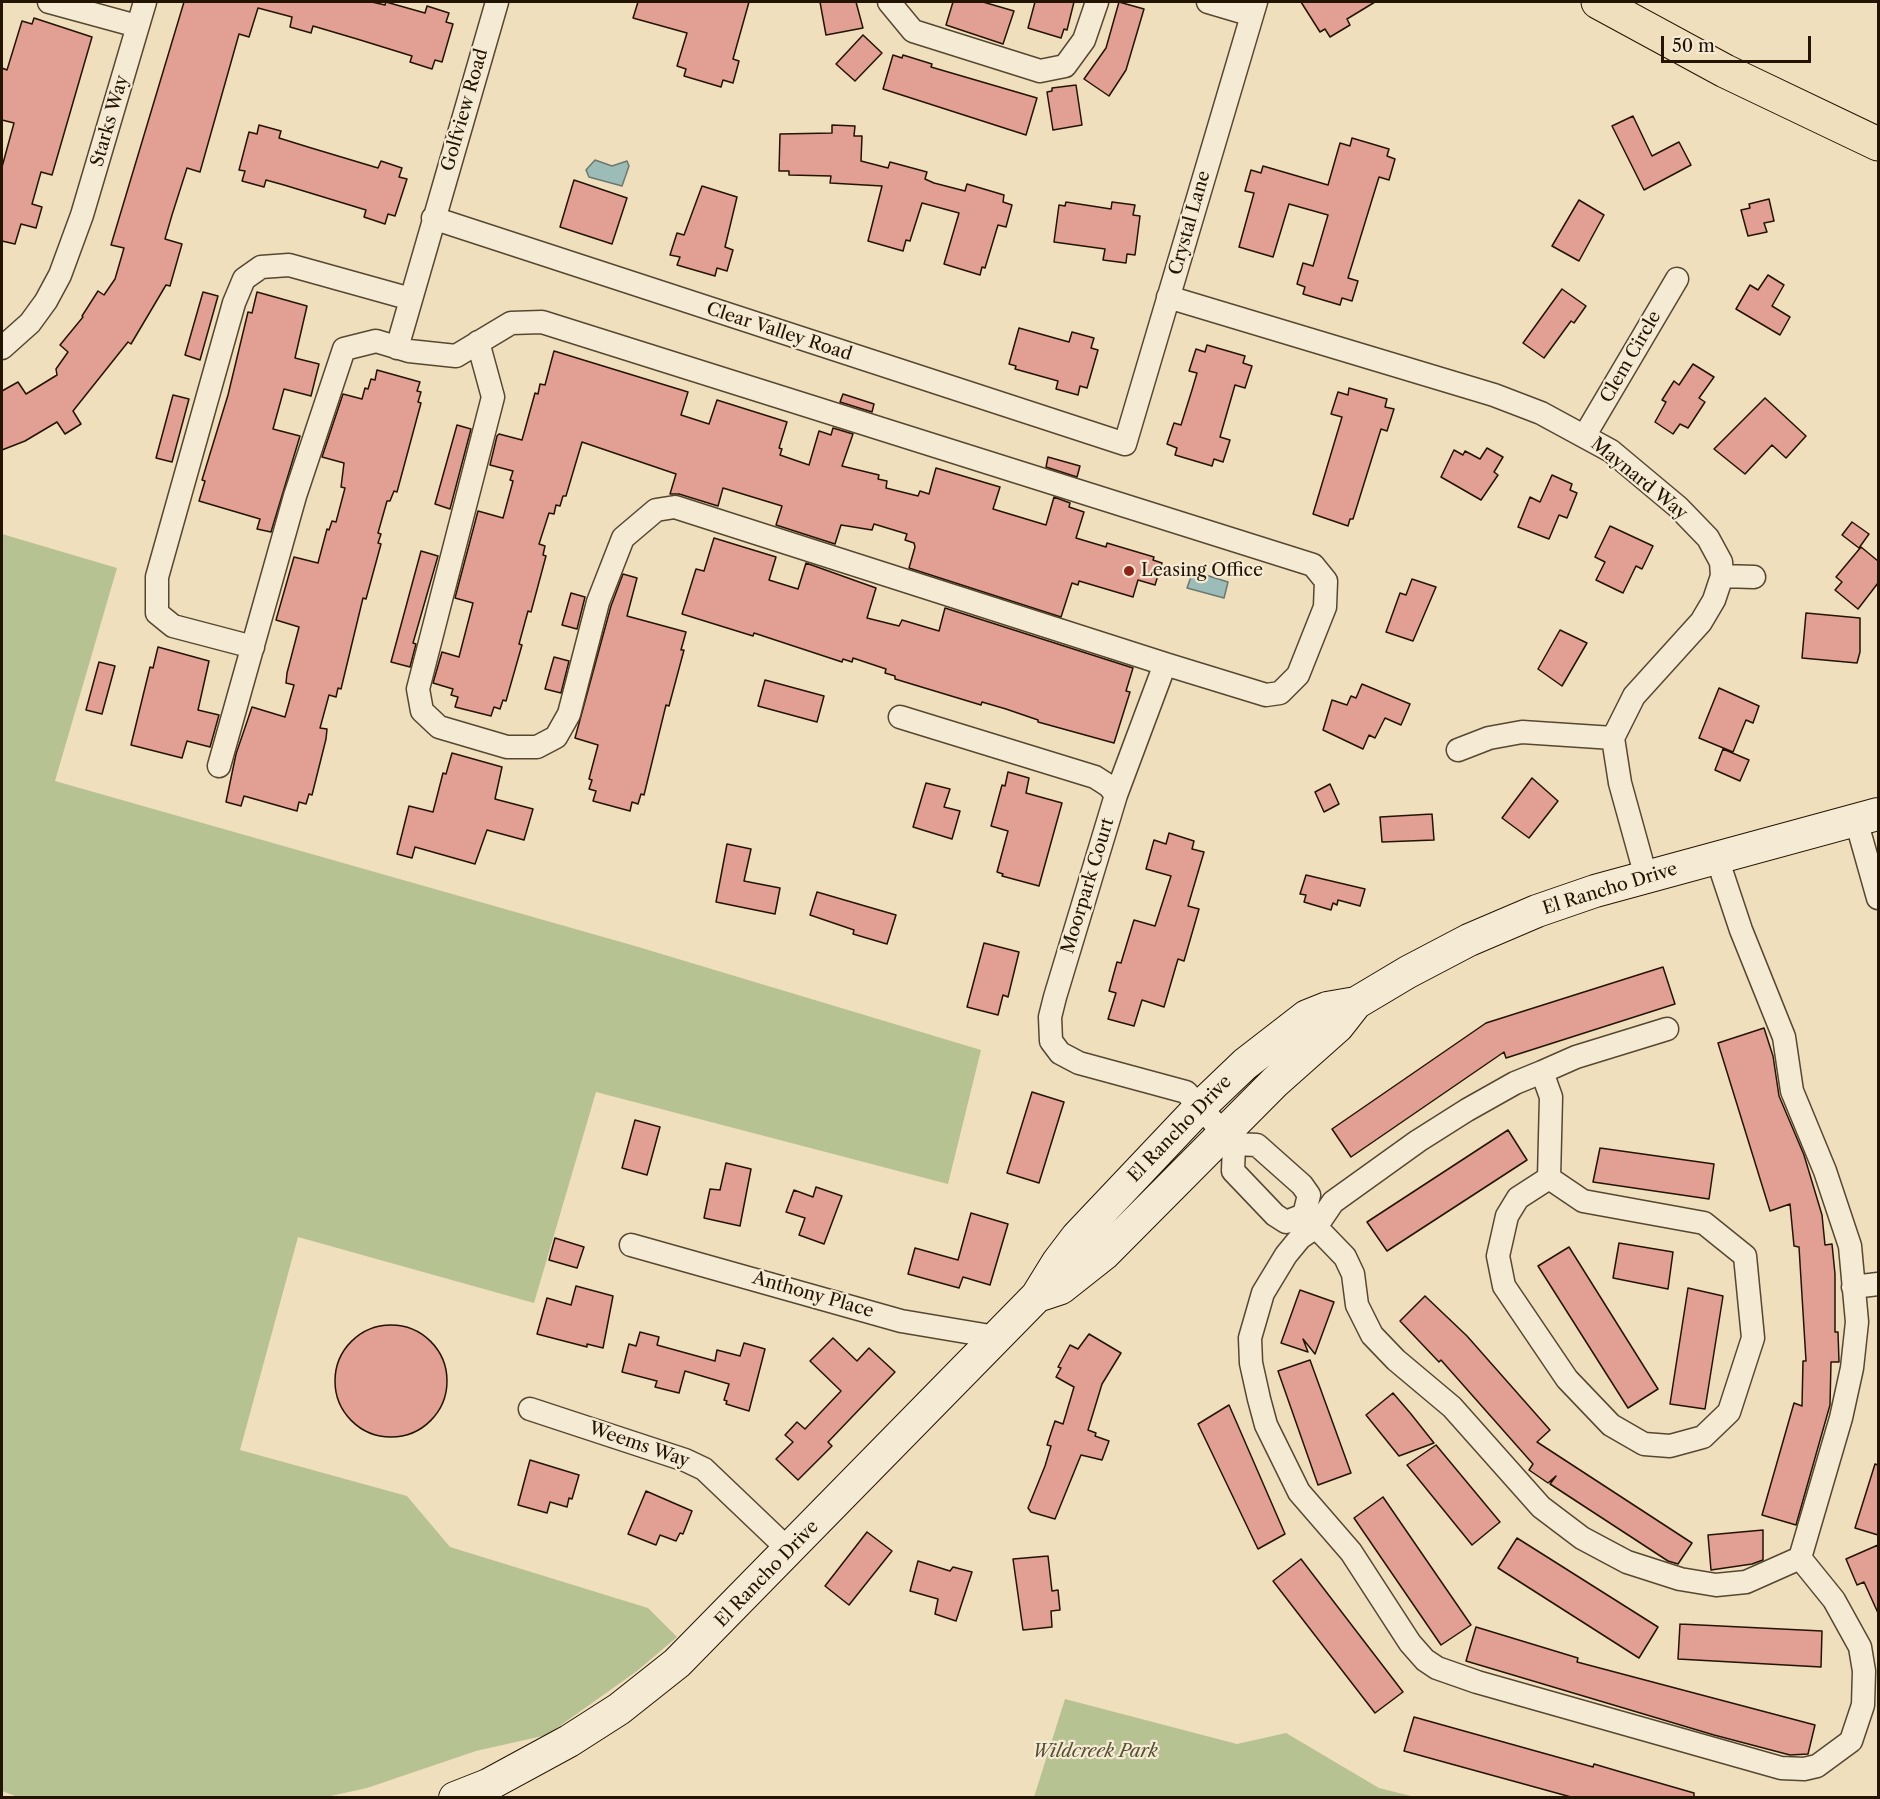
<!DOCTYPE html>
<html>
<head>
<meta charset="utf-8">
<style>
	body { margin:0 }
	#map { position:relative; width:1880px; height:1799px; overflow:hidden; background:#efdfbd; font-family:"Libre Caslon Text",serif }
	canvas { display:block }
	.frame { position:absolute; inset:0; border:3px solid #231402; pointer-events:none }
	.scale { position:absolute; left:1661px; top:36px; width:150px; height:27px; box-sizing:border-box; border:3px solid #231402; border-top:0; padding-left:8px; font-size:18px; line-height:21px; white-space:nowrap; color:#231402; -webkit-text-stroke:4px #f5ead4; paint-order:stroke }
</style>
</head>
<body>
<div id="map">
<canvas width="1880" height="1799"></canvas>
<div class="frame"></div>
<div class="scale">50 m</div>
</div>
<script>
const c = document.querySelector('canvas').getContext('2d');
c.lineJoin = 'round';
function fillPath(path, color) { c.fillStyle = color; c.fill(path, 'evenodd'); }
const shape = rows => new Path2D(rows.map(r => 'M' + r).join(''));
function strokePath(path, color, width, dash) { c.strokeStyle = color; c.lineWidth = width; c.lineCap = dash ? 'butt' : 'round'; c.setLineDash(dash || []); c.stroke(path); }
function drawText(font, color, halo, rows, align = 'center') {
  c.font = font + ' "Libre Caslon Text",serif'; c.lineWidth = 4.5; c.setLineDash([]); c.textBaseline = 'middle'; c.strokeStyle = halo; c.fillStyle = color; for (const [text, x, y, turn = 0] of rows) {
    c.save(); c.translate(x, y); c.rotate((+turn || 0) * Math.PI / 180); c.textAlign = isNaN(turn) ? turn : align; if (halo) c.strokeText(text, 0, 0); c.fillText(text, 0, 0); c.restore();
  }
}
fillPath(shape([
	[2,534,117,568,55,781,635,946,981,1050,948,1184,596,1092,534,1303,298,1237,240,1450,407,1496,450,1547,648,1608,677,1637,637,1671,547,1735,476,1751,367,1788,326,1797,18,1797,2,1791],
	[1065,1699,1237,1744,1286,1733,1379,1788,1415,1797,1034,1797]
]), '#b7c292');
const water = shape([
	[595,160,612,166,627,161,629,166,622,186,589,177,586,170,595,160],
	[1193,571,1228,582,1224,598,1187,588,1193,571]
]);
fillPath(water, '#9bbcb7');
strokePath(water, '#6b796f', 1.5);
const building = shape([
	[184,2,372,2,385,5,386,2,425,13,427,6,449,13,446,22,453,24,442,62,435,60,432,69,410,62,412,56,357,39,313,26,311,33,290,27,292,17,258,8,249,37,239,34,200,172,187,168,172,215,165,239,182,244,170,286,166,285,131,344,128,342,73,411,81,424,65,434,57,422,25,441,2,450,2,391,18,382,26,394,57,375,56,369,68,352,60,345,83,317,82,316,98,291,104,295,115,279,124,248,111,245,184,2],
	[638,2,749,2,733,59,739,61,733,83,723,80,721,87,684,76,686,69,677,66,687,33,633,18,638,2],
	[820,2,856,2,863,28,826,35,820,2],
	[953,2,983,2,1014,11,1003,44,946,25,953,2],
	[1035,2,1074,2,1067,30,1064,29,1061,38,1028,28,1035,2],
	[1119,2,1144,9,1126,70,1109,96,1084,79,1106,48,1119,2],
	[1301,2,1375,2,1347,19,1350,25,1330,37,1325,29,1320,32,1301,2],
	[34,18,92,37,52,175,41,172,32,204,42,207,36,228,21,224,15,244,2,241,2,167,14,123,2,120,2,68,7,70,22,21,32,24,34,18],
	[863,35,882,53,855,81,836,64,863,35],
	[893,55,902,58,903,55,932,64,931,67,1037,98,1026,135,883,89,893,55],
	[1076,85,1082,125,1053,130,1047,92,1052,91,1052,88,1076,85],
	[1633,116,1652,156,1679,142,1691,165,1644,190,1612,126,1633,116],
	[259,125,281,131,279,138,308,147,378,168,381,161,402,168,399,177,407,179,395,216,388,214,385,224,364,217,366,210,284,185,266,180,264,187,242,181,245,171,239,170,249,132,257,134,259,125],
	[832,125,855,126,854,136,862,136,861,161,888,168,890,162,927,172,925,179,934,183,965,191,967,184,1004,195,1003,202,1012,205,1006,227,998,225,985,268,982,267,980,275,944,264,959,213,922,203,910,241,906,240,903,251,868,241,882,186,830,183,831,176,789,175,789,171,779,171,780,134,832,133,832,125],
	[1352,138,1389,149,1387,156,1395,159,1389,180,1379,177,1348,278,1358,281,1352,301,1342,298,1340,305,1303,294,1305,287,1297,284,1303,263,1313,266,1328,215,1289,204,1273,257,1239,247,1254,193,1245,191,1251,170,1261,173,1263,166,1328,185,1340,143,1350,146,1352,138],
	[574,180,627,198,612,244,560,227,574,180],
	[702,186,737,197,725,247,733,250,727,271,717,268,715,276,677,265,680,257,670,255,677,233,684,235,702,186],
	[1769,199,1774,221,1764,223,1767,232,1748,236,1741,210,1750,208,1749,204,1769,199],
	[1579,200,1604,215,1579,261,1552,246,1579,200],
	[1066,202,1111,209,1112,202,1135,205,1133,215,1140,216,1135,255,1127,254,1126,263,1103,260,1105,249,1054,242,1059,205,1065,206,1066,202],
	[1768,275,1784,285,1772,306,1790,317,1780,335,1736,309,1750,285,1758,290,1768,275],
	[1562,289,1586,306,1574,323,1571,321,1544,358,1523,343,1562,289],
	[203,292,218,296,200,360,185,355,203,292],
	[257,292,307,306,295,358,319,364,311,396,284,389,273,429,300,436,271,532,257,529,260,519,199,501,205,481,202,480,228,395,248,312,252,313,257,292],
	[1019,328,1069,342,1072,332,1094,338,1091,348,1098,350,1087,388,1080,386,1078,395,1056,389,1058,381,1015,369,1016,366,1009,364,1019,328],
	[1207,345,1245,356,1243,363,1252,366,1245,388,1235,385,1220,437,1230,440,1223,462,1214,459,1212,466,1175,455,1177,448,1167,444,1174,423,1181,425,1192,390,1197,373,1189,371,1196,349,1205,352,1207,345],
	[554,351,688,392,681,415,709,424,717,400,787,422,779,448,782,449,780,455,809,465,819,431,831,435,833,428,853,434,842,466,879,475,878,479,887,481,886,488,918,496,920,491,929,494,936,468,1000,487,993,509,1046,525,1054,497,1070,503,1069,507,1084,512,1076,538,1106,547,1107,543,1154,557,1153,560,1162,563,1155,585,1138,580,1133,597,1079,581,1078,585,1072,583,1061,617,909,568,915,547,914,543,905,540,907,534,874,524,872,530,841,525,835,544,776,525,782,506,723,488,718,506,679,494,670,494,676,474,582,442,566,496,563,496,560,506,556,505,554,514,549,513,539,544,545,546,543,555,546,556,531,612,528,611,519,644,522,645,506,701,503,700,500,709,494,707,491,716,455,707,458,697,451,695,453,689,433,683,442,652,459,657,473,603,455,598,478,511,503,518,513,481,510,480,513,471,490,465,497,436,499,434,522,440,535,393,538,394,540,384,545,385,554,351],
	[1693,364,1714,377,1699,398,1705,402,1688,428,1680,424,1673,434,1655,422,1666,402,1662,400,1674,381,1679,385,1693,364],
	[377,370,420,382,417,391,421,392,418,402,421,403,397,492,394,491,390,501,387,501,378,533,381,534,378,543,381,544,366,599,363,598,341,689,338,688,336,697,329,695,320,728,327,729,326,739,312,795,309,794,306,804,299,802,297,811,244,796,241,806,226,802,236,754,252,707,285,717,294,685,286,683,287,673,299,627,276,620,294,557,318,563,327,529,329,530,332,521,336,522,345,488,341,487,344,463,322,457,343,394,362,399,365,388,368,389,371,379,375,380,377,370],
	[1349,388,1387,399,1385,407,1394,409,1387,431,1381,429,1353,519,1350,519,1348,526,1313,514,1342,417,1331,414,1338,392,1348,395,1349,388],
	[843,394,874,404,872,412,840,402,843,394],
	[173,395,189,399,172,462,156,458,173,395],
	[1765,398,1806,436,1786,458,1772,445,1745,474,1714,449,1765,398],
	[457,425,471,429,450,509,435,504,457,425],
	[1487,448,1503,457,1494,472,1498,475,1481,500,1441,477,1454,450,1463,455,1465,451,1480,459,1487,448],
	[1048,457,1080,466,1077,477,1046,467,1048,457],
	[1552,475,1572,484,1570,490,1577,493,1567,518,1559,515,1549,539,1518,527,1530,497,1540,502,1552,475],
	[1852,522,1869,534,1859,548,1842,535,1852,522],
	[1610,526,1653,546,1642,569,1636,566,1623,593,1596,580,1605,562,1595,557,1610,526],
	[714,538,776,557,769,580,798,589,806,563,876,588,867,618,899,626,902,620,939,631,945,608,1133,668,1126,691,1130,692,1114,743,1038,722,1038,720,1006,709,982,702,981,705,895,679,895,676,885,673,886,669,853,658,852,662,843,659,842,662,754,633,753,636,682,614,696,569,704,571,714,538],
	[1861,547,1878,561,1878,583,1858,609,1835,590,1842,582,1836,577,1861,547],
	[421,551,438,556,413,643,416,644,410,667,391,662,421,551],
	[623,574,637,578,627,616,686,632,681,650,684,650,669,706,666,705,644,795,641,794,638,804,632,802,630,811,593,801,596,791,589,789,592,780,589,779,598,745,575,738,611,606,623,574],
	[1412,579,1436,587,1413,641,1386,632,1400,593,1406,595,1412,579],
	[571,593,585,597,577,629,562,625,571,593],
	[1806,613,1860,618,1860,652,1857,663,1802,658,1806,613],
	[1560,630,1587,643,1562,686,1538,669,1560,630],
	[158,647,209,661,198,710,219,715,210,747,187,741,182,758,131,745,150,667,153,668,158,647],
	[554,657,569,661,561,693,545,689,554,657],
	[99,662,115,666,102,714,86,710,99,662],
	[765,680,824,696,817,722,758,706,765,680],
	[1362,684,1410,704,1401,725,1385,718,1375,738,1369,735,1363,749,1323,730,1332,700,1347,705,1351,696,1356,698,1362,684],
	[1719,688,1759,706,1753,723,1746,720,1733,752,1699,738,1719,688],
	[1723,749,1749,760,1740,781,1715,770,1723,749],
	[452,753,502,767,495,799,533,809,524,840,487,830,475,864,415,847,412,858,397,854,409,806,433,812,443,773,446,774,452,753],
	[1008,772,1029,778,1026,793,1062,803,1039,886,1002,876,1003,874,997,872,1008,831,991,826,1002,785,1005,786,1008,772],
	[1532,778,1558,801,1529,838,1502,818,1532,778],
	[926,783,950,789,944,807,960,811,952,839,913,827,926,783],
	[1330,784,1339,804,1324,812,1315,792,1330,784],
	[1432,814,1434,840,1382,842,1380,817,1432,814],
	[1169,833,1194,841,1192,849,1204,852,1188,906,1199,909,1184,961,1178,959,1164,1007,1142,1000,1134,1026,1108,1019,1116,993,1109,991,1117,962,1121,963,1134,920,1155,926,1171,876,1146,869,1154,840,1166,844,1169,833],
	[727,844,751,849,744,881,780,888,775,914,716,902,727,844],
	[1306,875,1365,889,1360,906,1338,900,1337,905,1333,903,1331,910,1304,902,1306,895,1300,894,1306,875],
	[817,892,896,915,887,944,853,934,854,930,810,915,817,892],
	[984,943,1019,952,1008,997,1003,995,998,1015,967,1007,984,943],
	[1663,967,1675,1004,1506,1058,1504,1052,1351,1157,1332,1129,1486,1023,1663,967],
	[1764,1028,1773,1056,1779,1096,1804,1155,1822,1215,1825,1245,1832,1244,1835,1274,1835,1332,1838,1332,1839,1362,1831,1362,1830,1405,1796,1525,1762,1515,1794,1403,1802,1406,1803,1361,1806,1361,1799,1247,1794,1246,1790,1204,1770,1211,1718,1043,1764,1028],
	[1032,1092,1064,1102,1039,1183,1007,1173,1032,1092],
	[635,1120,660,1127,647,1175,622,1168,635,1120],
	[1508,1130,1527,1160,1387,1251,1367,1222,1508,1130],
	[1600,1148,1714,1164,1709,1199,1593,1182,1600,1148],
	[726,1163,751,1169,740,1226,704,1218,710,1189,720,1190,726,1163],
	[816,1187,842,1196,824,1244,799,1235,805,1218,786,1212,794,1190,813,1197,816,1187],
	[971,1213,1008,1224,990,1285,963,1277,959,1288,908,1274,915,1248,958,1260,971,1213],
	[555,1238,584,1247,577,1268,549,1260,555,1238],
	[1619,1243,1673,1252,1668,1289,1613,1278,1619,1243],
	[1569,1247,1658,1389,1628,1408,1538,1266,1569,1247],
	[576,1286,613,1296,603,1348,587,1344,587,1347,537,1334,547,1298,571,1305,576,1286],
	[1688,1288,1723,1296,1705,1409,1670,1404,1688,1288],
	[1300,1290,1334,1302,1315,1354,1303,1339,1308,1352,1281,1343,1300,1290],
	[1425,1296,1467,1336,1550,1430,1537,1442,1692,1543,1678,1564,1668,1561,1550,1484,1556,1476,1548,1483,1529,1470,1533,1464,1441,1360,1439,1362,1400,1321,1425,1296],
	'335 1381a56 56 0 1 1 112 0a56 56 0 1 1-112 0Z',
	[640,1332,659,1337,657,1345,715,1361,717,1350,740,1356,744,1343,765,1349,749,1411,726,1404,727,1401,724,1400,729,1384,685,1371,679,1393,655,1387,657,1381,622,1372,629,1344,636,1346,640,1332],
	[1089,1334,1121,1353,1102,1384,1088,1430,1096,1433,1095,1436,1109,1441,1102,1460,1081,1455,1055,1519,1031,1512,1028,1508,1045,1466,1051,1446,1047,1445,1055,1421,1063,1424,1074,1387,1056,1377,1061,1368,1058,1367,1070,1345,1078,1349,1089,1334],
	[833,1338,857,1361,869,1348,895,1372,828,1442,832,1446,798,1480,776,1459,793,1442,785,1435,797,1422,805,1429,841,1391,810,1361,833,1338],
	[1310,1360,1351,1473,1318,1485,1278,1371,1310,1360],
	[1393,1393,1411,1414,1434,1443,1399,1456,1366,1415,1393,1393],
	[1229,1405,1285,1534,1258,1549,1198,1424,1229,1405],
	[1436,1445,1500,1522,1472,1545,1407,1465,1436,1445],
	[530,1460,579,1475,572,1499,569,1498,567,1507,550,1502,547,1513,518,1505,530,1460],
	[1875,1464,1878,1465,1878,1535,1855,1528,1875,1464],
	[646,1491,692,1511,683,1534,680,1533,676,1541,660,1535,656,1545,628,1534,646,1491],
	[1383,1497,1471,1625,1441,1645,1354,1518,1383,1497],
	[1763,1530,1763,1560,1752,1564,1711,1570,1708,1535,1763,1530],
	[867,1532,892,1551,849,1605,825,1586,867,1532],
	[1517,1538,1658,1627,1639,1658,1498,1568,1517,1538],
	[1878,1545,1878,1613,1864,1582,1857,1585,1846,1559,1878,1545],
	[1048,1556,1052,1591,1058,1590,1060,1610,1051,1611,1052,1627,1023,1630,1013,1559,1048,1556],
	[1301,1559,1403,1692,1375,1713,1273,1581,1301,1559],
	[918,1561,950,1571,953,1567,972,1572,956,1621,935,1614,938,1599,910,1591,918,1561],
	[1680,1624,1822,1631,1821,1667,1678,1659,1680,1624],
	[1476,1627,1578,1658,1577,1662,1815,1725,1808,1754,1790,1755,1714,1735,1466,1661,1476,1627],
	[1414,1717,1593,1767,1594,1764,1621,1772,1694,1793,1694,1797,1571,1797,1404,1751,1414,1717]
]);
fillPath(building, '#e29f93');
strokePath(building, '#231402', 1.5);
const street = shape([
	[49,2,137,26],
	[889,2,913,31,1040,71,1065,66,1084,40,1097,2],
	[1208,2,1252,15],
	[433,218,1125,444,1256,2],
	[1168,297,1494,395,1541,413,1611,451,1678,507,1708,538,1721,562,1722,576,1714,600,1701,622,1634,696,1613,738,1620,783,1646,877],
	[478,342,493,397,418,689,422,711,439,727,507,747,537,747,556,737,569,714,598,602,623,538,656,510,675,507,1165,664],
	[2,348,30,323,46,301,60,275,82,215,145,2],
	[397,348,497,2],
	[1585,435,1677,279],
	[1722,576,1754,577],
	[253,647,173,626,157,613,157,577,234,303,244,279,261,267,289,265,411,299],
	[900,717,1095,777,1109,786,1116,795,1055,997,1050,1017,1051,1041,1060,1053,1079,1063,1186,1092,1234,1144,1257,1145,1302,1185,1309,1195,1304,1215],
	[1458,750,1489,738,1522,732,1613,738],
	[219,766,295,496,344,349,376,341,409,351,456,356,511,323,542,322,1313,565,1326,581,1325,607,1298,675,1280,693,1266,695,1165,664,1116,795],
	[1856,820,1878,898],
	[1717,858,1741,930,1784,1037,1792,1091,1825,1171,1850,1246,1857,1322,1852,1368,1841,1418,1800,1558],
	[1542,1072,1576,1057,1667,1029],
	[1234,1144,1233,1171,1275,1215,1286,1222,1304,1215],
	[1304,1215,1316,1227,1333,1202,1418,1141,1467,1110,1515,1083,1542,1072,1551,1097,1549,1178,1583,1201,1704,1223,1745,1256,1753,1338,1729,1412,1703,1437,1670,1446,1644,1444,1611,1425,1567,1379,1504,1286,1498,1256,1507,1216,1518,1198,1549,1178],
	[1316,1227,1345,1257,1353,1274,1357,1305,1372,1335,1396,1360,1452,1407,1541,1507,1582,1538,1627,1562,1680,1579,1716,1585,1746,1582,1800,1558,1834,1600,1860,1647,1864,1671,1863,1705,1851,1741,1817,1766,1804,1769,1781,1768,1477,1682,1437,1668,1425,1660,1410,1643,1351,1552,1299,1492,1266,1425,1259,1399,1251,1363,1250,1338,1263,1293,1286,1255,1300,1238,1316,1227],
	[631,1245,901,1321,996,1337],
	[1853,1287,1878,1284],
	[530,1409,685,1460,704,1469,790,1551]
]);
const secondary = shape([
	[1037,1296,1061,1288,1104,1254,1275,1082,1338,1026,1356,1003,1408,972,1469,940,1537,911,1595,891,1878,814],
	[455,1798,488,1785,569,1741,619,1709,677,1663,1037,1296,1058,1262,1077,1237,1200,1107,1245,1064,1307,1016,1327,1008,1356,1003]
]);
const primary = shape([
	[1598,2,1725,71,1878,144]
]);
strokePath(street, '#564731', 25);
strokePath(secondary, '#231402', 34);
strokePath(primary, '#231402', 35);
strokePath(street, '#f5ead4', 22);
strokePath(secondary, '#f5ead4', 32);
strokePath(primary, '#efdfbd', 33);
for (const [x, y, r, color] of [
	[1129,571,6,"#8f2418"]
]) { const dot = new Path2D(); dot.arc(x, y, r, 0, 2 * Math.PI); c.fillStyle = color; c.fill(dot); strokePath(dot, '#f5ead4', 2); }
drawText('18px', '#231402', '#f5ead4', [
	["Golfview Road",465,110,-74],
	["Starks Way",110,121,-74],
	["Crystal Lane",1190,223,-74],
	["Clear Valley Road",779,332,18],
	["Clem Circle",1631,357,-60],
	["Maynard Way",1639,479,39],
	["Moorpark Court",1088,886,-73],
	["El Rancho Drive",1610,889,-17],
	["El Rancho Drive",1180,1129,-46],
	["Anthony Place",813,1295,16],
	["Weems Way",639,1445,19],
	["El Rancho Drive",767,1574,-46]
]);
drawText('18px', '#231402', '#f5ead4', [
	["Leasing Office",1141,571]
], 'left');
drawText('italic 18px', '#575134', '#f5ead4', [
	["Wildcreek Park",1095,1752]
]);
</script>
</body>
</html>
